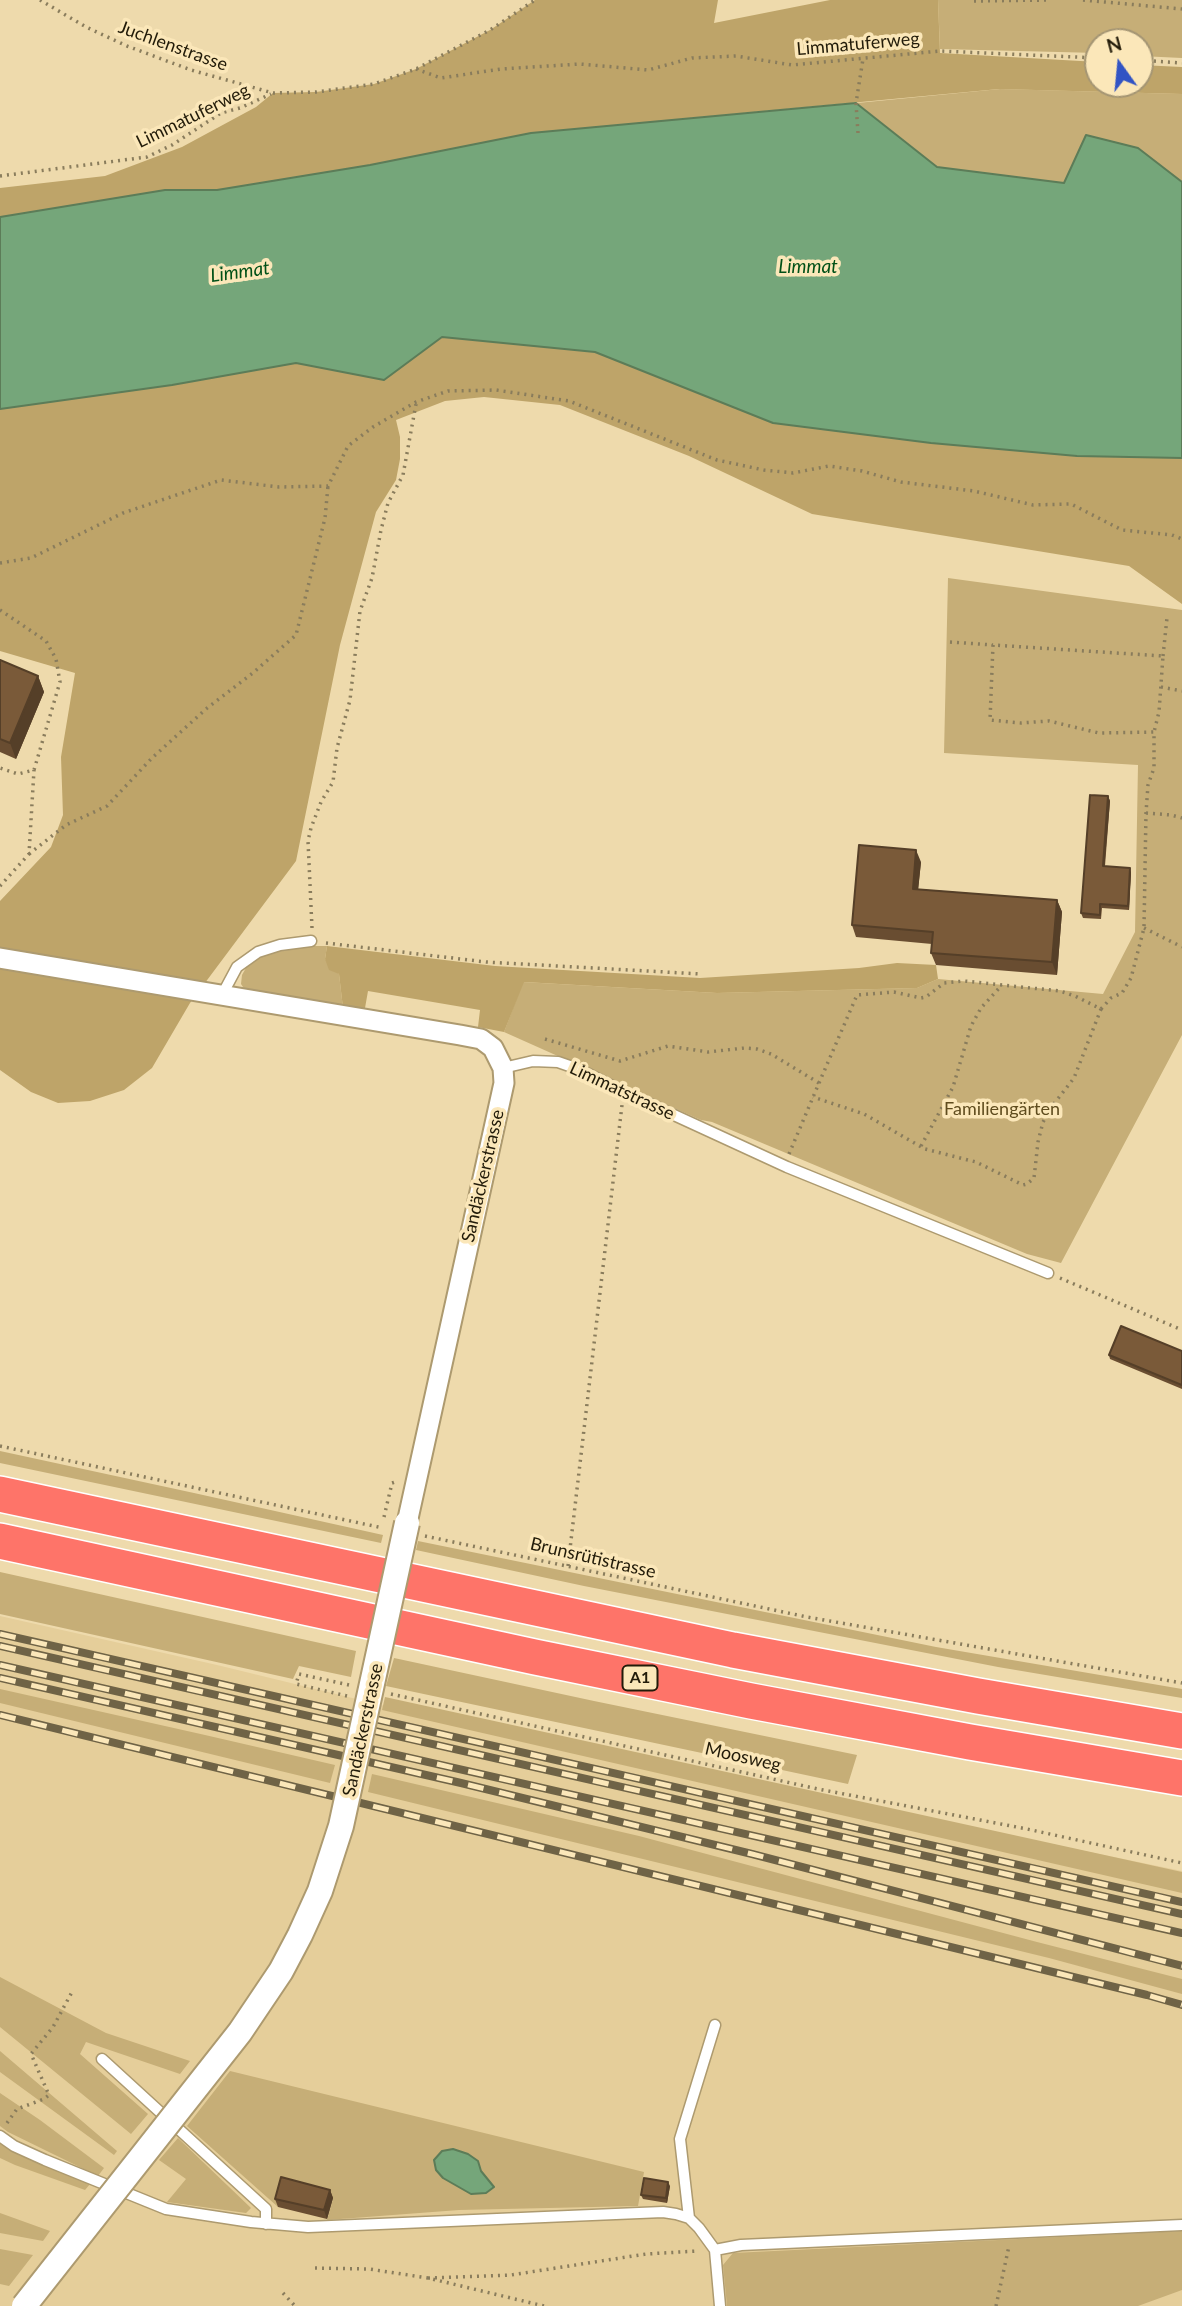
<!DOCTYPE html>
<html>
<head>
<meta charset="utf-8">
<style>
	body { margin:0 }
	#map { position:relative; width:1182px; height:2306px; overflow:hidden; background:#eedaac; font-family:Lato,sans-serif }
	canvas { display:block }
	.north { position:absolute; left:1084px; top:28px; width:70px; height:70px; box-sizing:border-box; background:#fbe7b9; border:2px solid #a49573; border-radius:50%; rotate:345deg; font-size:19px; font-weight:700; line-height:28px; text-align:center; color:#221b09 }
	.north::after { content:''; display:block; margin:auto; width:24px; height:32px; background:#3254c4; clip-path:polygon(50% 0,100% 100%,50% 72%,0 100%) }
</style>
</head>
<body>
<div id="map">
<canvas width="1182" height="2306"></canvas>
<div class="north">N</div>
</div>
<script>
const c = document.querySelector('canvas').getContext('2d');
c.lineJoin = 'round';
function fillPath(path, color) { c.fillStyle = color; c.fill(path, 'evenodd'); }
const shape = rows => new Path2D(rows.map(r => 'M' + r).join(''));
function strokePath(path, color, width, dash) { c.strokeStyle = color; c.lineWidth = width; c.lineCap = dash ? 'butt' : 'round'; c.setLineDash(dash || []); c.stroke(path); }
function drawText(font, color, halo, rows, align = 'center') {
  c.font = font + ' Lato,sans-serif'; c.lineWidth = 7; c.setLineDash([]); c.textBaseline = 'middle'; c.strokeStyle = halo; c.fillStyle = color; for (const [text, x, y, turn = 0] of rows) {
    c.save(); c.translate(x, y); c.rotate((+turn || 0) * Math.PI / 180); c.textAlign = isNaN(turn) ? turn : align; if (halo) c.strokeText(text, 0, 0); c.fillText(text, 0, 0); c.restore();
  }
}
fillPath(shape([
	[0,1616,217,1665,418,1714,1182,1871,1182,2306,0,2306]
]), '#e5ce9a');
fillPath(shape([
	[938,0,1182,0,1182,58,1140,56,1140,42,1098,42,1098,53,940,49],
	[1000,89,1182,94,1182,182,1138,148,1065,183,937,167,857,103],
	[948,578,1182,610,1182,1035,1061,1263,1027,1254,712,1122,701,1120,504,1032,523,982,717,993,917,988,938,979,1103,994,1135,932,1138,765,944,753],
	[301,946,327,946,325,959,339,974,343,1008,245,990,241,984,242,975,247,966,264,955,284,948],
	[0,1451,194,1493,383,1535,381,1543,0,1463],
	[418,1541,936,1647,1182,1689,1182,1698,998,1667,584,1586,416,1550],
	[0,1572,356,1651,351,1677,299,1666,293,1679,0,1614],
	[394,1658,594,1701,857,1755,848,1784,386,1686],
	[0,1689,205,1735,335,1765,330,1783,0,1703],
	[385,1697,1182,1872,1182,1893,382,1710],
	[372,1774,639,1836,1037,1942,1182,1979,1182,1994,1049,1958,368,1792],
	[0,1977,106,2033,190,2061,180,2074,86,2042,80,2054,148,2114,131,2134,0,2027],
	[0,2051,117,2151,114,2155,0,2072],
	[230,2071,644,2172,638,2206,459,2210,327,2220,333,2199,278,2207,187,2126],
	[0,2093,40,2120,104,2168,98,2176,8,2132,0,2126],
	[178,2138,251,2208,246,2213,167,2202,186,2179,159,2160],
	[0,2142,90,2184,85,2190,15,2165,0,2158],
	[0,2213,50,2231,43,2241,0,2233],
	[1182,2231,1182,2290,1138,2306,727,2306,723,2265,733,2253],
	[0,2249,33,2255,9,2286,0,2284]
]), '#c6ae77');
fillPath(shape([
	[535,0,718,0,714,23,830,0,938,0,940,53,1098,62,1098,84,1140,84,1140,65,1182,67,1182,94,999,89,531,133,370,165,217,190,165,190,0,217,0,188,105,176,182,147,256,107,273,93,316,92,374,84,416,69,490,30],
	[442,337,595,352,773,423,1077,456,1182,458,1182,604,1129,566,812,514,689,456,560,405,484,397,445,401,396,420,400,437,400,459,396,480,376,512,340,645,296,861,190,1003,152,1068,124,1090,90,1101,58,1103,31,1092,0,1070,0,901,51,847,63,815,61,757,75,673,0,651,0,409,172,385,296,363,384,380],
	[327,946,495,966,700,978,859,968,897,963,936,965,938,979,917,988,717,993,524,982,504,1032,478,1027,480,1010,368,991,365,1008,343,1008,339,974,329,970,325,959]
]), '#bea469');
const water = shape([
	[856,103,937,167,1064,183,1086,135,1138,148,1182,182,1182,458,1077,456,931,443,773,423,595,352,442,337,384,380,296,363,172,385,0,409,0,217,165,190,217,190,370,165,531,133,856,103],
	[453,2149,468,2154,478,2161,481,2171,494,2187,486,2193,471,2194,443,2178,436,2170,434,2160,442,2151,453,2149]
]);
fillPath(water, '#75a67a');
strokePath(water, '#5c7c58', 2);
const service = shape([
	[222,995,237,967,258,952,280,945,311,941],
	[503,1068,533,1061,558,1062,581,1070,624,1092,787,1167,1048,1273],
	[102,2059,266,2209,266,2224],
	[0,2136,14,2146,45,2160,166,2209,251,2222,308,2227,663,2212,676,2214,689,2218,699,2228,715,2250,720,2306],
	[689,2218,680,2139,715,2025],
	[715,2250,741,2245,1182,2225]
]);
const minor = shape([
	[0,958,460,1035,481,1039,493,1048,503,1068,504,1083,407,1523]
]);
const motorway = shape([
	[0,1494,733,1650,978,1696,1182,1731],
	[0,1541,535,1657,751,1701,970,1742,1182,1778]
]);
strokePath(service, '#ad9a6f', 13);
strokePath(minor, '#ad9a6f', 23);
strokePath(motorway, '#fff', 38);
strokePath(shape([
	[40,0,86,27,127,46,191,70,273,93,316,92,374,84,416,69,490,30,535,0],
	[1083,0,1182,9],
	[974,1,1051,0],
	[1140,60,1182,63],
	[416,69,441,78,501,69,580,64,648,70,692,58,736,56,792,65,940,51,1098,58],
	[858,133,856,103,863,59],
	[0,176,147,157,172,145,221,113,240,108,271,94],
	[0,563,31,558,123,513,221,480,279,487,328,486,348,446,373,427,416,402,448,391,496,390,569,401,717,460,764,470,793,473,829,466,862,471,901,482,974,491,1033,505,1071,504,1122,530,1172,535,1182,539],
	[0,610,46,641,56,659,60,682,34,770,18,774,0,768],
	[950,642,993,645],
	[1163,656,1167,618],
	[1161,687,1182,691],
	[1146,813,1171,815,1182,818],
	[29,854,66,825,107,806,152,758,206,709,254,672,296,635,325,518,328,486],
	[0,886,29,854,34,770],
	[312,928,308,841,311,828,321,802,333,782,337,748,350,700,360,611,372,578,381,530,388,503,403,475,416,404],
	[1144,928,1182,947],
	[326,943,486,962,701,974],
	[1101,1009,1111,998,1122,993,1131,978,1144,928,1146,813,1148,785,1154,768,1154,732,1099,733,1049,721,1021,723,990,720,993,645,1163,656,1159,712,1154,732],
	[545,1039,620,1061,668,1046,708,1052,745,1048,757,1049,771,1054,819,1083],
	[921,1146,953,1087,971,1026,981,1008,1002,985],
	[789,1154,819,1083,857,995,894,992,921,998,926,997,944,983,964,981,1060,991,1075,996,1101,1009,1074,1078,1053,1105,1043,1122,1038,1142,1034,1178,1027,1184,1023,1185,976,1162,925,1149,864,1114,813,1097],
	[1060,1278,1182,1330],
	[0,1446,383,1528],
	[384,1517,392,1483,398,1481],
	[425,1536,807,1617,1182,1683],
	[568,1566,622,1105],
	[391,1694,818,1789,1027,1829,1182,1863],
	[347,1696,296,1684,299,1674,349,1685],
	[7,2123,17,2109,44,2099,49,2095,31,2054,53,2027,72,1992],
	[315,2268,369,2269,428,2278,544,2306],
	[428,2278,511,2275,646,2254,697,2251],
	[283,2293,295,2306],
	[996,2306,1009,2246]
]), '#897c5c', 3.5, [2, 5]);
strokePath(service, '#fff', 10);
strokePath(minor, '#fff', 19);
strokePath(motorway, '#fe7469', 35);
const rail = shape([
	[0,1634,1182,1902],
	[0,1646,1182,1914],
	[0,1665,1182,1933],
	[0,1678,461,1783,752,1854,1182,1966],
	[0,1715,1147,1995,1182,2005]
]);
strokePath(rail, '#6f6346', 8);
strokePath(rail, '#fbe7b9', 5, [16]);
const tertiaryBridge = shape([
	[24,2306,240,2032,281,1971,300,1935,320,1891,341,1826,407,1523]
]);
strokePath(tertiaryBridge, '#ad9a6f', 28, []);
strokePath(tertiaryBridge, '#fff', 24);
fillPath(shape([
	[0,660,38,676,44,692,16,759,0,752],
	[1108,796,1110,801,1105,866,1131,872,1129,910,1102,908,1101,919,1083,918,1081,913],
	[921,862,918,889,1057,900,1062,912,1057,975,936,965,931,953,932,944,856,937,852,925],
	[1182,1351,1182,1389,1110,1359,1109,1355],
	[670,2186,667,2203,643,2199,641,2195],
	[330,2190,333,2198,327,2219,278,2207,275,2199]
]), '#694d31');
fillPath(shape([
	[38,676,44,692,16,759,10,743],
	[1108,796,1110,801,1104,871,1103,866],
	[916,850,921,862,917,901,913,889],
	[1130,868,1131,872,1129,910,1128,906],
	[1057,900,1062,912,1057,975,1052,962],
	[668,2182,670,2186,667,2203,666,2198],
	[330,2190,333,2198,327,2219,324,2210]
]), '#553f28');
const building = shape([
	[0,660,38,676,10,743,0,739,0,660],
	[1090,795,1108,796,1103,866,1130,868,1128,906,1100,904,1100,915,1081,913,1090,795],
	[859,845,916,850,913,889,1057,900,1052,962,931,953,933,932,852,925,859,845],
	[1121,1326,1182,1351,1182,1385,1109,1355,1121,1326],
	[281,2177,330,2190,324,2210,275,2199,281,2177],
	[644,2178,668,2182,666,2198,641,2195,644,2178]
]);
fillPath(building, '#7a5a39');
strokePath(building, '#553f28', 2);
for (const [x, y, w] of [
	[640,1678,35]
]) { const box = new Path2D(); box.roundRect(x - w / 2, y - 12.5, w, 25, 5); c.fillStyle = '#fbe7b9'; c.fill(box); strokePath(box, '#221b09', 2); }
drawText('bold 16px', '#221b09', null, [
	["A1",640,1678]
]);
drawText('18px', '#221b09', '#fbe7b9', [
	["Limmatuferweg",858,44,-5],
	["Juchlenstrasse",173,46,20],
	["Limmatuferweg",193,116,-26],
	["Limmatstrasse",622,1091,25],
	["Sandäckerstrasse",483,1176,-77],
	["Brunsrütistrasse",593,1558,13],
	["Sandäckerstrasse",363,1730,-78],
	["Moosweg",743,1757,13]
]);
drawText('18px', '#5f4c1e', '#fbe7b9', [
	["Familiengärten",1002,1109]
]);
drawText('italic 19px', '#005017', '#fbe7b9', [
	["Limmat",808,267],
	["Limmat",240,272,-8]
]);
</script>
</body>
</html>
